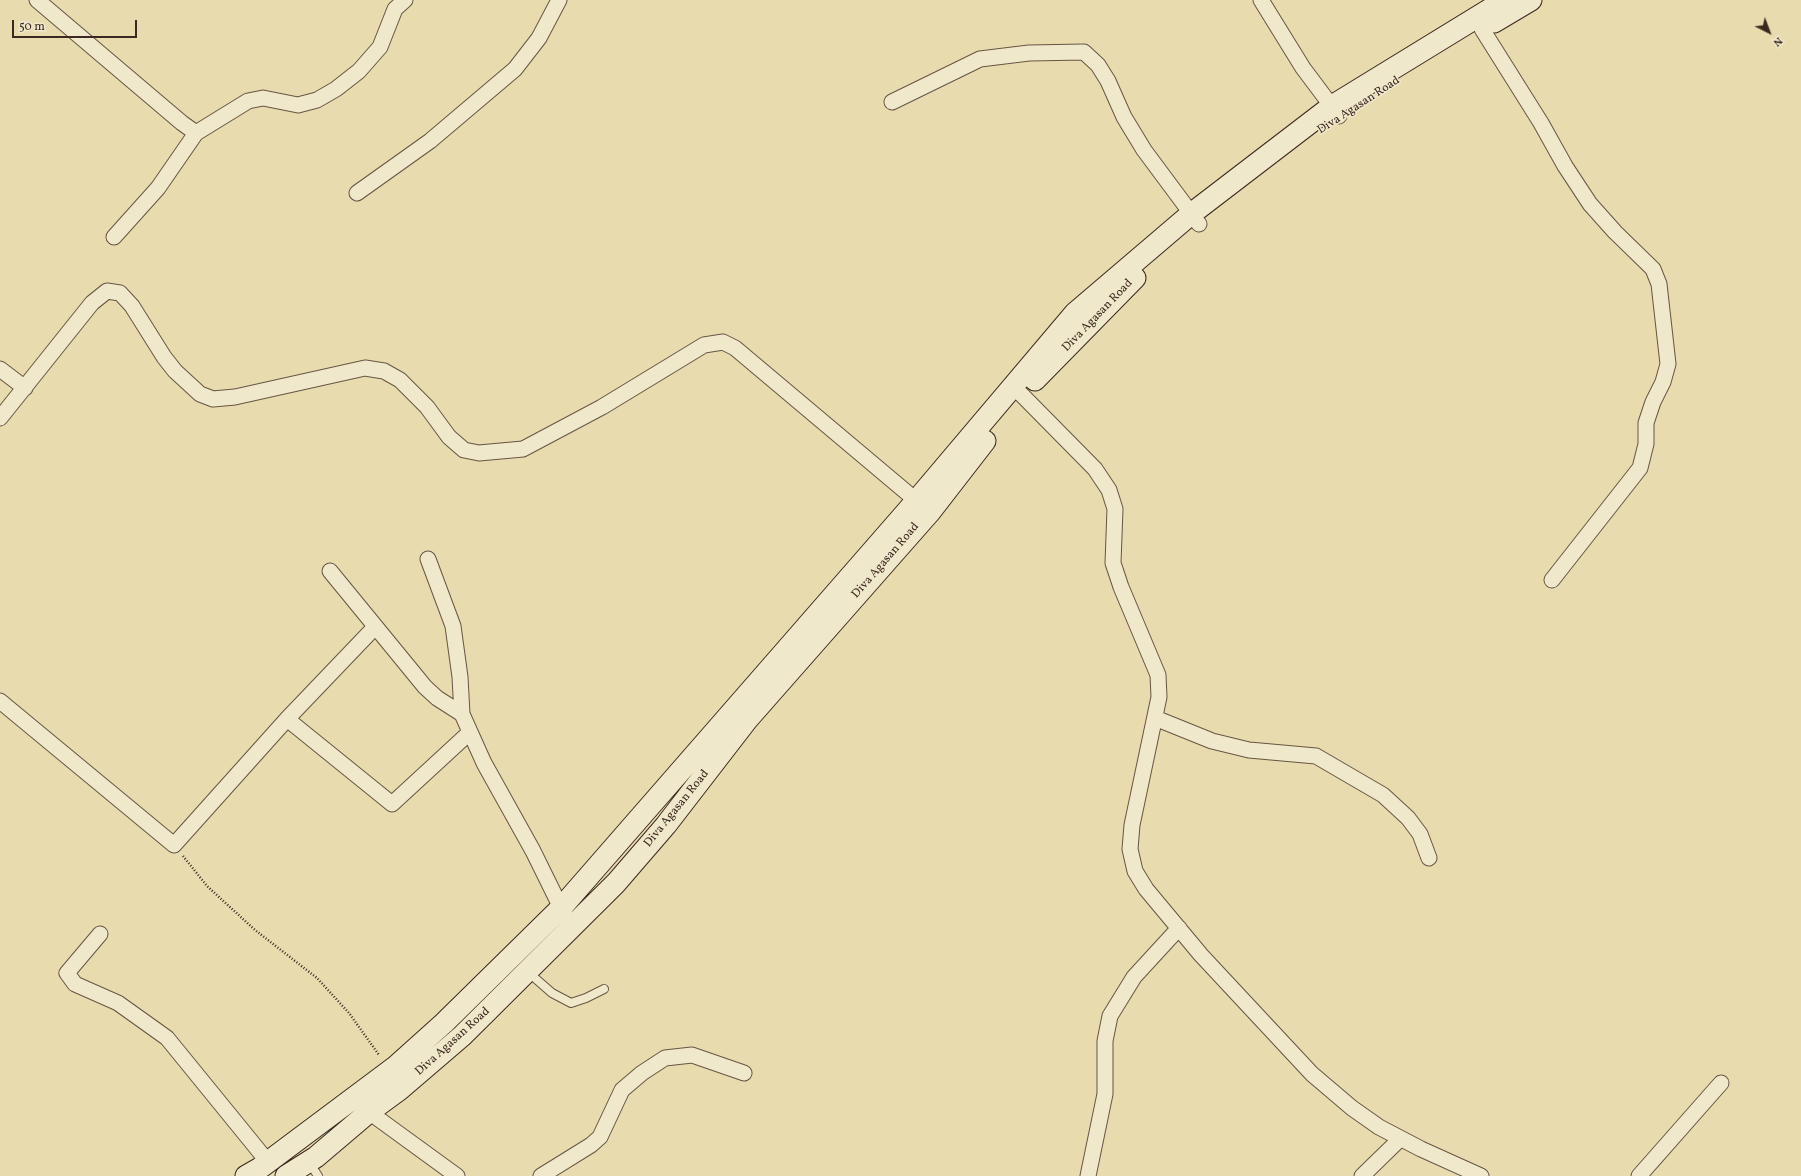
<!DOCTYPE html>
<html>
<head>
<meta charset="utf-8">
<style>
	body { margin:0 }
	#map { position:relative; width:1801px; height:1176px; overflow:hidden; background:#e8dbae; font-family:Vollkorn,serif }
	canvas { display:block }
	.north { position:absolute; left:1749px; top:12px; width:40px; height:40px; -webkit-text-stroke:3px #f0e8ca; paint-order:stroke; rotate:138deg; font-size:11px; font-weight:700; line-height:16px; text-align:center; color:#3c2820 }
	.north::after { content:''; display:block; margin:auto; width:14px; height:18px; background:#3c2820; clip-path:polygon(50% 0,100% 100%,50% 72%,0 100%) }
	.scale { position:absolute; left:12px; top:20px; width:125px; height:18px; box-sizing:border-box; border:2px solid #3c2820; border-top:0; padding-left:5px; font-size:12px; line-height:14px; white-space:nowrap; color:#3c2820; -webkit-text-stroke:3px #f0e8ca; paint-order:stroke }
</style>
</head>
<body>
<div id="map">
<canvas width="1801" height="1176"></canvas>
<div class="north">N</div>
<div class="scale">50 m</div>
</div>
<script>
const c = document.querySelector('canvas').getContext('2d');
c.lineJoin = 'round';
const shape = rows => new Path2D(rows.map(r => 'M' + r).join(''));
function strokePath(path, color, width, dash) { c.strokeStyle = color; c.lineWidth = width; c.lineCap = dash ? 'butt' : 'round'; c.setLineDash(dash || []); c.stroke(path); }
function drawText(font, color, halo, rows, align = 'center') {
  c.font = font + ' Vollkorn,serif'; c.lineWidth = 3; c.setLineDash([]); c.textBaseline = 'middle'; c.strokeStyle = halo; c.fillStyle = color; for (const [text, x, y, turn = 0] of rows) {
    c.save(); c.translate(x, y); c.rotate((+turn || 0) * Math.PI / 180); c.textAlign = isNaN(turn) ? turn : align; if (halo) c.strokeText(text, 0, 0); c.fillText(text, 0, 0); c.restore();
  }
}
const lane = shape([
	[528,972,552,993,571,1003,586,998,604,989],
	[309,1162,318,1176]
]);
const street = shape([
	[37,0,182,123,196,133],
	[1261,0,1303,68,1339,116],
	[1482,29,1541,123,1565,166,1590,204,1615,232,1653,269,1659,284,1668,364,1663,382,1653,402,1646,423,1646,444,1640,468,1552,580],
	[892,102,980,59,1029,53,1084,52,1098,65,1108,81,1124,117,1144,150,1199,224],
	[357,193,430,141,515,69,539,38,559,0],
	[114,237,158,188,196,133,248,101,263,98,298,105,317,100,336,89,359,71,380,47,395,9,405,0],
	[0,369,25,388],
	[1021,394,1095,469,1109,490,1115,509,1113,563,1121,587,1158,675,1159,697,1132,825,1130,849,1135,871,1146,889,1201,955,1312,1074,1352,1108,1379,1127,1421,1149,1481,1176],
	[0,418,92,303,107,291,120,293,132,306,164,357,175,371,200,394,213,399,235,397,365,368,384,371,400,380,427,407,449,437,464,450,479,453,523,449,602,407,704,345,723,342,735,348,924,507],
	[428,559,453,626,460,677,462,714,484,763,533,851,565,916],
	[330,571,425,687,437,698,462,714],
	[0,701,174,845,287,719,375,627],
	[1155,718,1212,741,1249,750,1316,756,1383,795,1408,818,1420,834,1429,858],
	[287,719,392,804,469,733],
	[100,934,67,973,75,984,118,1003,167,1038,268,1162],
	[369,1112,457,1176],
	[541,1176,591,1145,600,1137,622,1090,642,1073,665,1058,692,1055,744,1073],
	[1088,1176,1105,1094,1105,1041,1110,1016,1134,977,1179,928],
	[1362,1176,1400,1139],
	[1639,1176,1721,1083]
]);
const secondary = shape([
	[1494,22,1531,0],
	[1035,380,1135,278],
	[246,1176,260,1168,395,1067,444,1023,561,908,916,501,1075,313,1191,214,1332,106,1505,0],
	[286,1176,316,1157,369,1112,399,1090,462,1036,616,883,666,825,747,720,930,512,985,441]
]);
strokePath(lane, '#675544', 10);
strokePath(street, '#675544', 17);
strokePath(secondary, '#3c2820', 23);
strokePath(shape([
	[183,856,207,886,255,930,317,978,349,1013,379,1055]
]), '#3c2820', 2.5, [1, 2]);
strokePath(lane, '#f0e8ca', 8);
strokePath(street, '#f0e8ca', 15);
strokePath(secondary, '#f0e8ca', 21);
drawText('12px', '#3c2820', '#f0e8ca', [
	["Diva Agasan Road",1359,106,-33],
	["Diva Agasan Road",1098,316,-46],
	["Diva Agasan Road",886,561,-49],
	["Diva Agasan Road",677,809,-51],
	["Diva Agasan Road",453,1042,-42]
]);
</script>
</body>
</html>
